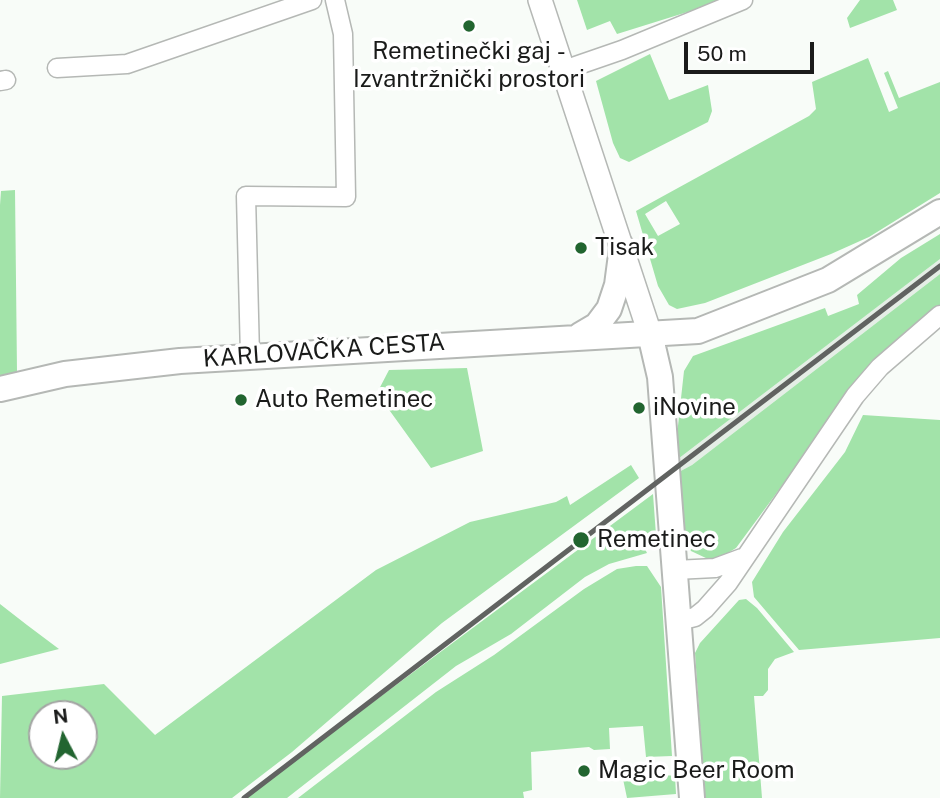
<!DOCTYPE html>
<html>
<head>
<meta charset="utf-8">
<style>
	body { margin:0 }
	#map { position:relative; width:940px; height:798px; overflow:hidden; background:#f8fcf8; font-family:"Public Sans",sans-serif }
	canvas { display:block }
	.north { position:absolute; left:28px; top:700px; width:70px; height:70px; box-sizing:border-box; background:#fff; border:2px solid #a3a4a3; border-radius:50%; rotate:353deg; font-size:19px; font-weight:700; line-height:28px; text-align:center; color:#1a1b1a }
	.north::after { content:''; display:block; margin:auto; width:24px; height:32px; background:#226530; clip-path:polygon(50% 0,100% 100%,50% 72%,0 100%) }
	.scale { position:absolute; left:684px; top:42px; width:130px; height:32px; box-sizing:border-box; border:4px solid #1a1b1a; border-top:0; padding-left:9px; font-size:21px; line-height:24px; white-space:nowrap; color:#1a1b1a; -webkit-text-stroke:5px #fff; paint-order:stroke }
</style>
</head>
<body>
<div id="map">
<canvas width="940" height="798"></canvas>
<div class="north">N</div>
<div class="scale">50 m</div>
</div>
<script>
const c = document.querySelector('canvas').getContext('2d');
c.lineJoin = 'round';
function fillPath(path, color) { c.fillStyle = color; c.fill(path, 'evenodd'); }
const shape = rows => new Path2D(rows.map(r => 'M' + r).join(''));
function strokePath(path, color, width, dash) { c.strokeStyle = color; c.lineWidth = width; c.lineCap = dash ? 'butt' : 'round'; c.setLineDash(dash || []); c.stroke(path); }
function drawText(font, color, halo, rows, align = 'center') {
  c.font = font + ' "Public Sans",sans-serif'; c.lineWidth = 7; c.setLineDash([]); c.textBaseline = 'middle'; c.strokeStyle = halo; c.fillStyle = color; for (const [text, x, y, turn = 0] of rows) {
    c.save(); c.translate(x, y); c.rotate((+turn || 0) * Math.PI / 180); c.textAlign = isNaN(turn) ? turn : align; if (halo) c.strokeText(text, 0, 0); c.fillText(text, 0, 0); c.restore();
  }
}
fillPath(shape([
	[940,259,940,274,692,465,677,473,674,462]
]), '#e5eee6');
fillPath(shape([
	[577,0,726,0,617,34,610,21,587,30],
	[860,0,893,0,897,10,850,28,847,18],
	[650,54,669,100,708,85,712,111,708,122,629,162,620,158,613,143,596,81],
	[868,58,889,112,898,108,884,73,888,71,899,98,940,82,940,193,869,237,831,254,705,303,677,309,669,305,658,286,636,211,809,116,816,109,812,82],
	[666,201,680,224,658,236,645,214],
	[15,190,17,372,0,377,0,205,1,191],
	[940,234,940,259,674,462,684,371,693,356,825,308,828,316,859,304,857,295,901,258],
	[940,274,940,306,874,361,736,548,718,559,708,559,691,551,684,536,677,473,692,465],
	[467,368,483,451,431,468,377,393,389,370],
	[863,415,940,420,940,638,799,650,754,597,752,582,783,532,845,452],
	[631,465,639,478,442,623,292,752,232,798,0,798,2,696,104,684,155,735,376,570,470,522,556,502,567,496,570,505],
	[84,714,84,756,42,756,42,714],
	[653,494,656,535,645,549,647,553,609,564,585,577,511,634,456,666,287,798,244,798],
	[636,566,647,566,661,587,672,756,646,757,643,726,609,728,610,749,594,750,589,747,531,752,532,790,523,792,524,798,298,798,436,692,494,655,584,589,617,569],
	[746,599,757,608,794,652,775,659,768,669,768,690,763,696,754,696,762,798,705,798,695,653,700,643,739,600],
	[0,604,27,625,59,649,0,664],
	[655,774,675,776,676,794,627,798,623,779]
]), '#a2e3a9');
const minor = shape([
	[57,68,127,64,312,0],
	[564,70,622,50,743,0],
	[0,81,6,80],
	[250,356,246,196,346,197,343,34,335,0],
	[675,570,715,568,742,558],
	[679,621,695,617,705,609,728,583,855,396,880,367,940,315]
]);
const tertiary = shape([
	[540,0,650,334]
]);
const secondary = shape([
	[650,334,660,377,692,798],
	[580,335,597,325,609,309,617,285,622,247],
	[0,389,65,374,180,361,698,331,828,280,940,212]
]);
strokePath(minor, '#b5b8b5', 21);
strokePath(tertiary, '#b5b8b5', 26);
strokePath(secondary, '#b5b8b5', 28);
strokePath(minor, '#fff', 18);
strokePath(tertiary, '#fff', 23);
strokePath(secondary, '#fff', 24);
strokePath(shape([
	[244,798,940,266]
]), '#616361', 5);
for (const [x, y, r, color] of [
	[469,26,7,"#226530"],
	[581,248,7,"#226530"],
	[241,400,7,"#226530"],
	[639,408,7,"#226530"],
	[581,540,9,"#226530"],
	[584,771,7,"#226530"]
]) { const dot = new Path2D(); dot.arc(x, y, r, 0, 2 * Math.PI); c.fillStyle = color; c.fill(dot); strokePath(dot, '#fff', 2.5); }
drawText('24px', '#1a1b1a', '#fff', [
	["Remetinečki gaj -",469,52,"center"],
	["Izvantržnički prostori",469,80,"center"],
	["Tisak",595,248],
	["Auto Remetinec",255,400],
	["iNovine",653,408],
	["Remetinec",597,540],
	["Magic Beer Room",598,771]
], 'left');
drawText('24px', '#1a1b1a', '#fff', [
	["KARLOVAČKA CESTA",324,351,-4]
]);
</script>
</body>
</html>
